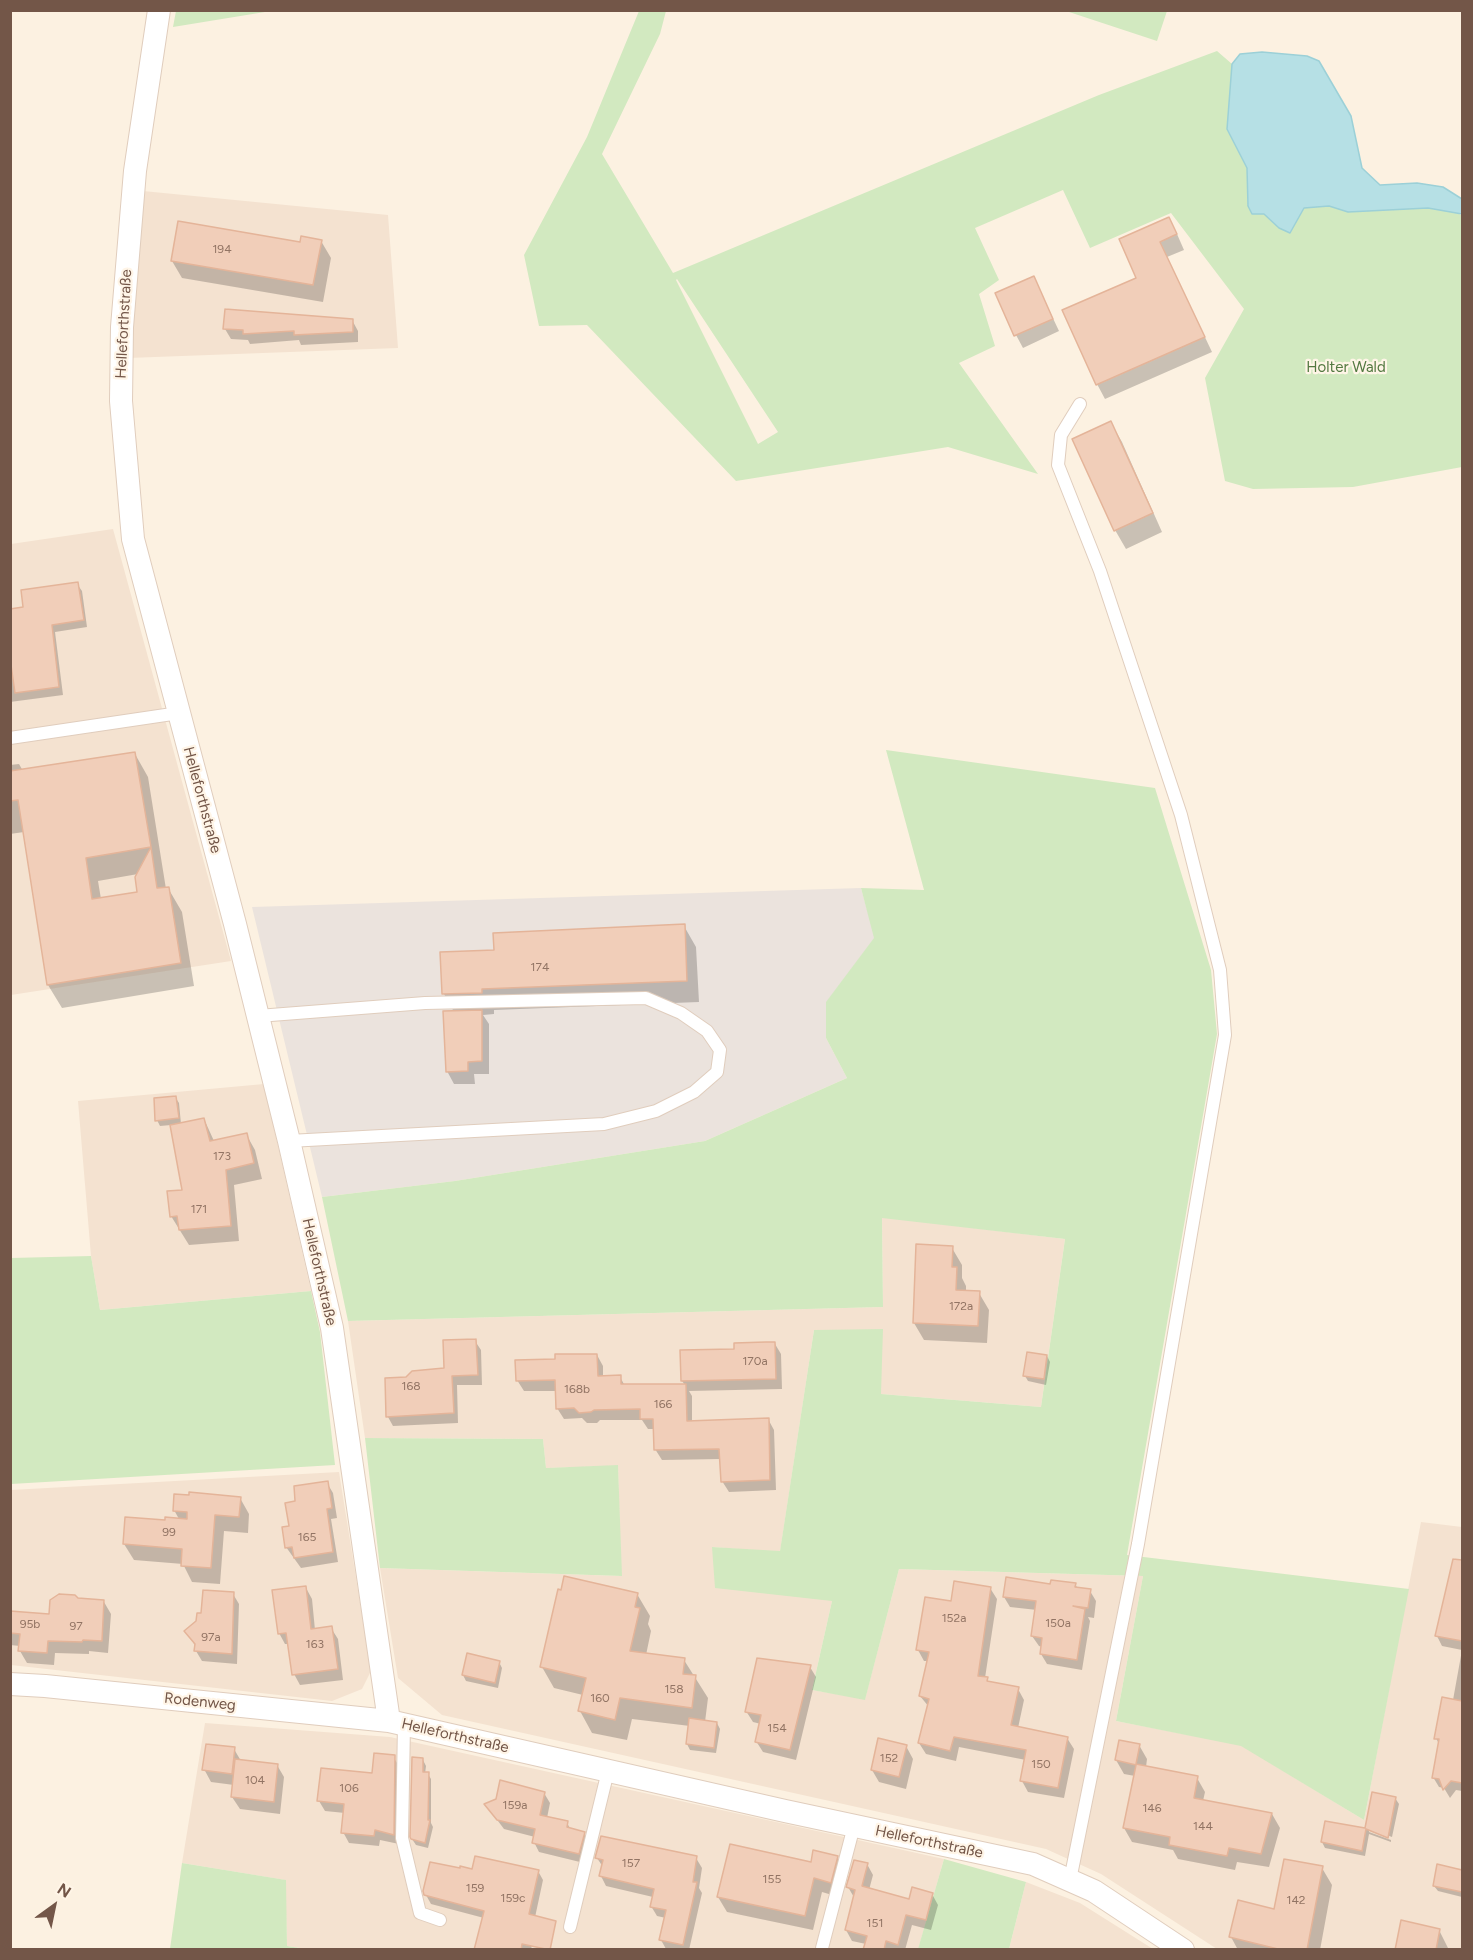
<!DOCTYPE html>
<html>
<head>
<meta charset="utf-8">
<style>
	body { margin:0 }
	#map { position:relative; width:1473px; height:1960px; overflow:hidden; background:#fcf1e1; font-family:Figtree,sans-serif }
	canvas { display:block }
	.frame { position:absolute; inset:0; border:12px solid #735648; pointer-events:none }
	.north { position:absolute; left:24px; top:1876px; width:60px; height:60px; -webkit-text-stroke:4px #fff5e7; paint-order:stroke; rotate:33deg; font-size:16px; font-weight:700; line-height:24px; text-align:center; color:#735648 }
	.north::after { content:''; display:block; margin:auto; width:21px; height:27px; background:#735648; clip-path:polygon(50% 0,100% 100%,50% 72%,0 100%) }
</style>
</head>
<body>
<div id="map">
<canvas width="1473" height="1960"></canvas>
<div class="frame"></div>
<div class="north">N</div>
</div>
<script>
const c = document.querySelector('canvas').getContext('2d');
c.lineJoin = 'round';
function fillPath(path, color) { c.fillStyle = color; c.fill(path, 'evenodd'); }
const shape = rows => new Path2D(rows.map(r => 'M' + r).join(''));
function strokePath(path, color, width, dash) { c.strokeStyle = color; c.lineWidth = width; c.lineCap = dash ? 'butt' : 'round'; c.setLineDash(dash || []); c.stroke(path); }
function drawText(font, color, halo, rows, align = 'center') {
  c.font = font + ' Figtree,sans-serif'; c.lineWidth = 4.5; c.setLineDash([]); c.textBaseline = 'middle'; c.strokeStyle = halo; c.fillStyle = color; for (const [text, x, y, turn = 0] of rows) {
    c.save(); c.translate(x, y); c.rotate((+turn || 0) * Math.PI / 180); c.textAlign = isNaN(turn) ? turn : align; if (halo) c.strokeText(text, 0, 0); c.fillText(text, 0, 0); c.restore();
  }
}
fillPath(shape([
	[143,191,388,215,398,348,128,358],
	[113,529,231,961,11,995,11,544],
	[264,1084,311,1291,100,1310,91,1256,78,1101],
	[882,1217,1065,1239,1041,1407,881,1394,814,1330,780,1552,712,1547,832,1601,812,1690,865,1699,899,1569,1143,1576,1116,1721,1241,1745,1364,1820,1421,1522,1462,1527,1462,1949,1217,1949,1101,1874,1046,1849,442,1715,398,1678,380,1568,621,1576,618,1466,546,1468,543,1439,365,1438,348,1321,883,1307],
	[339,1472,371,1671,362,1689,332,1701,11,1665,11,1490],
	[205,1723,390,1737,944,1859,918,1950,306,1949,287,1946,285,1880,182,1863],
	[1026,1882,1080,1903,1153,1949,1009,1949]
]), '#f4e2d0');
fillPath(shape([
	[861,888,875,938,826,1003,826,1038,847,1078,705,1141,455,1181,322,1197,252,907]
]), '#ebe3dd');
fillPath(shape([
	[176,11,176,10,271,11,173,27],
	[639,11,666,11,660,34,602,154,673,273,1099,95,1217,51,1232,64,1227,129,1247,168,1248,206,1264,214,1279,228,1290,233,1304,208,1329,206,1348,212,1428,208,1458,213,1462,216,1462,467,1353,487,1253,489,1225,481,1205,378,1244,309,1171,213,1090,248,1063,190,975,228,999,280,979,294,995,346,959,363,1038,474,948,447,736,481,587,325,539,326,524,255,587,137],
	[677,279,778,432,758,444,676,280],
	[1066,11,1167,10,1167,11,1157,41],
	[886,750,1155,788,1211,970,1217,1034,1127,1555,1409,1589,1364,1820,1241,1746,1116,1721,1143,1576,899,1569,865,1700,812,1690,832,1601,715,1588,712,1547,780,1551,814,1330,883,1329,881,1394,1041,1407,1065,1239,882,1218,883,1307,348,1321,322,1197,455,1181,705,1141,847,1078,826,1038,826,1002,874,938,861,888,924,890],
	[91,1256,100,1310,311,1291,320,1332,335,1465,11,1484,11,1258],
	[365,1438,543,1439,546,1468,618,1465,622,1576,380,1568],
	[944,1859,1026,1882,1009,1949,918,1949],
	[182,1863,286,1880,287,1946,306,1949,170,1949]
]), '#d2e9c0');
const water = shape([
	[1262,52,1307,56,1319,61,1351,116,1362,168,1380,185,1417,183,1443,187,1462,199,1462,214,1428,208,1348,212,1329,206,1304,208,1290,233,1279,228,1264,214,1252,214,1248,206,1247,168,1227,129,1232,64,1240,54,1262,52]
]);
fillPath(water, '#b6e0e5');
strokePath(water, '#9cd0d7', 1.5);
fillPath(shape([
	[1177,234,1184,250,1167,257,1212,352,1105,399,1097,384,1138,278,1121,239],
	[321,241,331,258,323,302,182,278,172,261],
	[1034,278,1059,331,1023,348,1016,335],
	[352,320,358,331,358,342,301,345,299,340,250,344,248,340,231,339,225,329],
	[1111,423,1122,442,1162,532,1126,549,1115,530],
	[77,584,82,591,87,627,55,632,63,695,10,702,10,655],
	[135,754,148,777,166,889,168,888,182,912,194,986,62,1008,48,985,24,832,10,834,10,765,19,764,23,771],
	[138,874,139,893,101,899,98,881],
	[684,926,696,947,699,1002,494,1010,494,1014,483,1015,489,1024,489,1074,474,1074,475,1084,454,1084,447,1071,454,1012,444,994,495,951],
	[175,1097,179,1103,181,1124,204,1119,214,1141,246,1134,255,1150,262,1179,234,1185,239,1241,189,1245,171,1216,184,1191,171,1125,160,1126,157,1120],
	[952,1248,962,1265,962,1278,966,1286,966,1292,979,1293,989,1310,987,1343,924,1340,914,1323],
	[475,1341,481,1350,482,1385,457,1385,458,1423,393,1426,388,1417,406,1379,445,1370],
	[775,1344,781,1354,782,1389,689,1391,692,1396,692,1422,768,1419,774,1430,776,1490,729,1492,722,1481,721,1459,662,1460,655,1449,655,1429,648,1429,642,1420,600,1420,597,1423,587,1423,582,1418,564,1419,557,1408,557,1391,524,1391,517,1380,557,1361,597,1355,603,1366,603,1377,620,1377,625,1386,685,1385,682,1381,736,1351],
	[1047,1356,1050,1362,1046,1385,1028,1381,1025,1376],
	[327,1483,333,1493,337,1518,331,1519,338,1562,301,1568,286,1547,291,1528],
	[240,1498,249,1514,248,1533,224,1531,220,1584,192,1582,183,1564,134,1560,124,1544,166,1522,179,1519,174,1510],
	[1458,1568,1462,1569,1462,1791,1456,1790,1450,1798,1444,1788,1439,1787,1433,1777,1440,1746,1436,1738,1453,1700,1462,1650,1442,1646,1437,1636],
	[1075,1584,1078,1589,1090,1591,1096,1601,1094,1618,1088,1617,1090,1621,1082,1670,1047,1664,1041,1654,1042,1647,1039,1646,1032,1636,1037,1610,1010,1607,1004,1597,1051,1585],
	[306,1588,312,1599,315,1630,331,1628,338,1639,343,1680,300,1685,294,1674,290,1644,285,1644,279,1633],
	[990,1588,997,1599,985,1678,989,1683,1018,1689,1024,1700,1018,1728,1067,1738,1074,1749,1064,1798,1028,1792,1022,1781,1026,1760,959,1747,956,1761,926,1754,919,1743,929,1707,920,1696,928,1661,924,1661,918,1650,952,1602],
	[233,1594,239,1604,237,1664,202,1661,196,1651,196,1647,186,1631,202,1615],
	[637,1594,650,1616,648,1624,651,1631,646,1655,684,1660,708,1698,705,1722,717,1723,720,1729,716,1753,690,1750,687,1744,690,1726,632,1719,627,1740,592,1733,580,1711,583,1695,554,1688,542,1667],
	[78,1600,104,1602,111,1614,108,1653,89,1651,89,1654,55,1653,54,1665,27,1663,20,1651,20,1646,10,1645,10,1613,51,1615],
	[499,1662,502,1668,498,1688,466,1681,463,1675],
	[810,1667,816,1677,796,1760,763,1752,756,1741,761,1724,753,1722,746,1711],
	[1139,1745,1147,1759,1146,1767,1197,1778,1205,1792,1203,1801,1272,1814,1280,1828,1269,1867,1237,1862,1235,1870,1178,1859,1173,1850,1132,1842,1124,1828,1135,1776,1124,1774,1116,1760],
	[906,1746,913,1759,906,1789,879,1782,872,1770],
	[234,1749,241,1761,277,1765,284,1777,280,1814,240,1809,232,1797,234,1785,211,1782,204,1769],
	[394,1758,400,1768,399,1844,380,1840,379,1846,349,1843,343,1832,345,1813,325,1811,319,1801,373,1775],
	[423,1760,426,1766,425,1774,428,1774,431,1779,431,1823,433,1827,428,1848,416,1845,412,1839],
	[544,1793,550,1803,547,1818,567,1823,571,1830,584,1834,589,1844,584,1863,539,1852,534,1842,535,1837,504,1829,486,1805],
	[1374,1794,1395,1798,1399,1804,1392,1837,1369,1828,1369,1832,1391,1840,1391,1842,1369,1834,1365,1856,1325,1848,1322,1842,1326,1822,1367,1830],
	[837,1857,845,1872,839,1897,822,1892,813,1930,727,1912,718,1897,812,1863],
	[597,1858,696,1858,702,1868,699,1888,702,1893,689,1950,666,1949,661,1940,666,1918,657,1916,651,1906,653,1897,606,1886,601,1876,603,1867],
	[867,1864,873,1875,869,1890,910,1901,932,1894,938,1905,931,1930,912,1925,905,1950,867,1950,866,1944,852,1941,846,1930,855,1899,848,1887],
	[1438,1866,1462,1871,1462,1897,1438,1891,1434,1886],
	[1322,1868,1332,1885,1320,1950,1238,1950,1231,1937,1275,1911],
	[473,1871,538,1871,543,1880,534,1922,536,1925,531,1950,476,1950,484,1918,431,1904,426,1895],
	[1439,1930,1449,1950,1397,1950]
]), '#0003');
const building = shape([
	[1169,217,1177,234,1160,242,1205,337,1096,385,1062,310,1136,278,1119,239,1169,217],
	[178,221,300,242,301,236,322,240,313,285,171,261,178,221],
	[1034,276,1053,319,1014,336,995,293,1034,276],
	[225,309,353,319,353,332,294,335,294,331,243,334,243,330,223,329,225,309],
	[1111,421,1153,513,1114,531,1072,439,1111,421],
	[78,582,84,620,52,625,59,687,15,693,10,658,10,609,23,607,21,590,78,582],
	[135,752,151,847,86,858,92,899,137,892,135,877,151,847,157,888,169,887,181,963,47,985,18,800,10,801,10,771,135,752],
	[685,924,687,981,482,989,482,993,442,994,440,952,494,950,493,933,685,924],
	[482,1010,482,1061,468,1062,468,1071,446,1072,443,1011,482,1010],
	[176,1096,179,1118,155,1121,154,1098,176,1096],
	[204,1118,210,1141,247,1133,254,1163,226,1170,231,1226,179,1230,177,1216,170,1217,167,1191,182,1190,170,1125,204,1118],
	[916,1244,953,1246,952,1267,957,1267,956,1290,980,1291,978,1326,913,1323,916,1244],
	[476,1339,478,1375,452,1376,454,1413,386,1417,385,1378,406,1377,412,1371,444,1368,443,1340,476,1339],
	[766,1342,775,1342,776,1379,681,1381,680,1350,734,1349,734,1343,766,1342],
	[1027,1352,1047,1355,1044,1379,1023,1376,1027,1352],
	[555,1354,597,1354,598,1376,621,1375,621,1384,686,1384,687,1421,769,1418,770,1480,721,1482,719,1449,654,1450,653,1419,640,1419,640,1409,594,1410,591,1412,579,1413,574,1408,556,1409,555,1380,516,1381,515,1360,555,1359,555,1354],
	[328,1481,332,1508,327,1509,333,1552,294,1558,292,1547,285,1548,282,1527,289,1526,285,1503,295,1501,294,1486,328,1481],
	[189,1492,241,1497,239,1517,215,1515,211,1568,181,1566,182,1549,123,1544,125,1517,165,1520,165,1517,187,1519,187,1512,173,1511,174,1494,189,1495,189,1492],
	[1453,1559,1462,1560,1462,1641,1435,1636,1453,1559],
	[564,1576,638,1593,635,1607,640,1608,630,1651,685,1658,683,1674,696,1675,692,1708,620,1698,615,1720,578,1711,586,1678,540,1667,558,1589,561,1590,564,1576],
	[1006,1577,1050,1584,1051,1580,1076,1583,1075,1587,1091,1589,1088,1608,1073,1606,1085,1609,1077,1660,1040,1654,1042,1638,1031,1636,1036,1601,1003,1597,1006,1577],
	[954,1581,991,1587,978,1676,988,1677,987,1681,1019,1687,1011,1725,1068,1737,1058,1788,1020,1781,1026,1750,954,1737,950,1751,918,1743,929,1699,919,1696,929,1652,916,1650,925,1597,951,1601,954,1581],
	[306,1586,311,1629,332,1626,338,1669,292,1675,286,1633,278,1634,272,1590,306,1586],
	[203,1590,234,1592,232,1654,194,1651,195,1644,184,1631,196,1621,197,1613,201,1613,203,1590],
	[59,1594,75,1595,78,1598,104,1600,102,1641,83,1640,82,1642,48,1641,47,1653,18,1651,20,1634,10,1633,10,1611,49,1614,50,1600,59,1594],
	[467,1653,500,1661,495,1683,462,1675,467,1653],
	[757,1658,811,1665,790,1750,755,1742,761,1715,745,1712,757,1658],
	[1442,1697,1462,1701,1462,1783,1451,1781,1443,1790,1439,1779,1432,1778,1439,1739,1434,1739,1442,1697],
	[689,1718,717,1722,714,1748,686,1744,689,1718],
	[878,1738,907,1745,899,1777,871,1770,878,1738],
	[1119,1740,1140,1744,1136,1764,1198,1776,1194,1798,1272,1813,1261,1854,1229,1848,1227,1856,1169,1845,1170,1837,1123,1828,1136,1765,1115,1760,1119,1740],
	[206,1744,235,1747,232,1774,202,1770,206,1744],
	[374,1753,395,1755,394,1835,375,1830,374,1836,341,1833,344,1804,317,1801,321,1768,372,1773,374,1753],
	[412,1757,423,1758,423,1772,429,1772,428,1820,430,1820,425,1843,411,1839,410,1837,412,1757],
	[235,1759,278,1764,274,1802,231,1797,235,1759],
	[500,1780,545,1792,540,1815,568,1821,567,1827,585,1832,579,1854,532,1843,535,1829,497,1820,484,1804,496,1799,500,1780],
	[1372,1792,1396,1797,1388,1838,1366,1829,1362,1851,1321,1842,1325,1821,1365,1828,1372,1792],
	[601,1836,697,1856,693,1882,697,1882,683,1945,659,1940,666,1910,650,1907,654,1889,599,1876,603,1860,595,1858,601,1836],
	[730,1844,811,1862,813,1850,838,1856,831,1883,814,1878,805,1916,717,1897,730,1844],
	[475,1856,539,1870,529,1914,556,1921,550,1950,522,1944,521,1950,474,1950,484,1911,424,1895,423,1891,430,1862,460,1868,460,1866,472,1869,475,1856],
	[1284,1859,1323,1866,1307,1950,1282,1950,1229,1937,1238,1900,1274,1909,1284,1859],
	[854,1860,868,1863,862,1886,909,1899,912,1887,933,1893,926,1920,906,1915,898,1945,886,1941,884,1950,863,1950,867,1936,845,1930,855,1890,846,1887,854,1860],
	[1437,1864,1462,1870,1462,1892,1433,1886,1437,1864],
	[1401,1920,1440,1929,1436,1950,1395,1950,1401,1920]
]);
fillPath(building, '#f1ceb9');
strokePath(building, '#e4b499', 1.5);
const service = shape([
	[10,738,179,713],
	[258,1016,425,1003,646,998,681,1013,707,1031,720,1050,717,1072,694,1092,656,1111,604,1124,289,1141],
	[404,1724,402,1838,420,1913,440,1920],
	[1070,1880,1138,1544,1225,1035,1220,970,1181,815,1100,571,1058,465,1061,435,1080,404],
	[570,1927,608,1771],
	[822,1948,854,1826]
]);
const minor = shape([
	[159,10,135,171,122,327,121,401,133,539,235,924,289,1141,332,1328,389,1721],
	[10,1684,45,1686,389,1721,785,1811,1033,1864,1094,1891,1183,1950]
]);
strokePath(service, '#e0cdbd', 14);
strokePath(minor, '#e0cdbd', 24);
strokePath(service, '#fff', 12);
strokePath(minor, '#fff', 22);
drawText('12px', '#927464', null, [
	["194",222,249],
	["174",540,967],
	["173",222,1156],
	["171",199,1209],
	["172a",961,1306],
	["170a",755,1361],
	["168",411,1386],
	["168b",577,1389],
	["166",663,1404],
	["99",169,1532],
	["165",307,1537],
	["152a",954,1618],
	["150a",1058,1623],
	["95b",30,1624],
	["97",76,1626],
	["97a",211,1637],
	["163",315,1644],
	["158",674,1689],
	["160",600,1698],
	["154",777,1728],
	["152",889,1758],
	["150",1041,1764],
	["104",255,1780],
	["106",349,1788],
	["159a",515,1805],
	["146",1152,1808],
	["144",1203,1826],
	["157",631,1863],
	["155",772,1879],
	["159",475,1888],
	["159c",513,1898],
	["142",1296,1900],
	["151",875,1923]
]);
drawText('15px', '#735648', '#fff5e7', [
	["Helleforthstraße",124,324,-87],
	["Helleforthstraße",202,800,75],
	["Helleforthstraße",319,1272,77],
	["Rodenweg",200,1702,6],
	["Helleforthstraße",455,1736,13],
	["Helleforthstraße",929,1842,12]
]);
drawText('15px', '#537941', '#fff5e7', [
	["Holter Wald",1346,368]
]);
</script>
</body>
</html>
